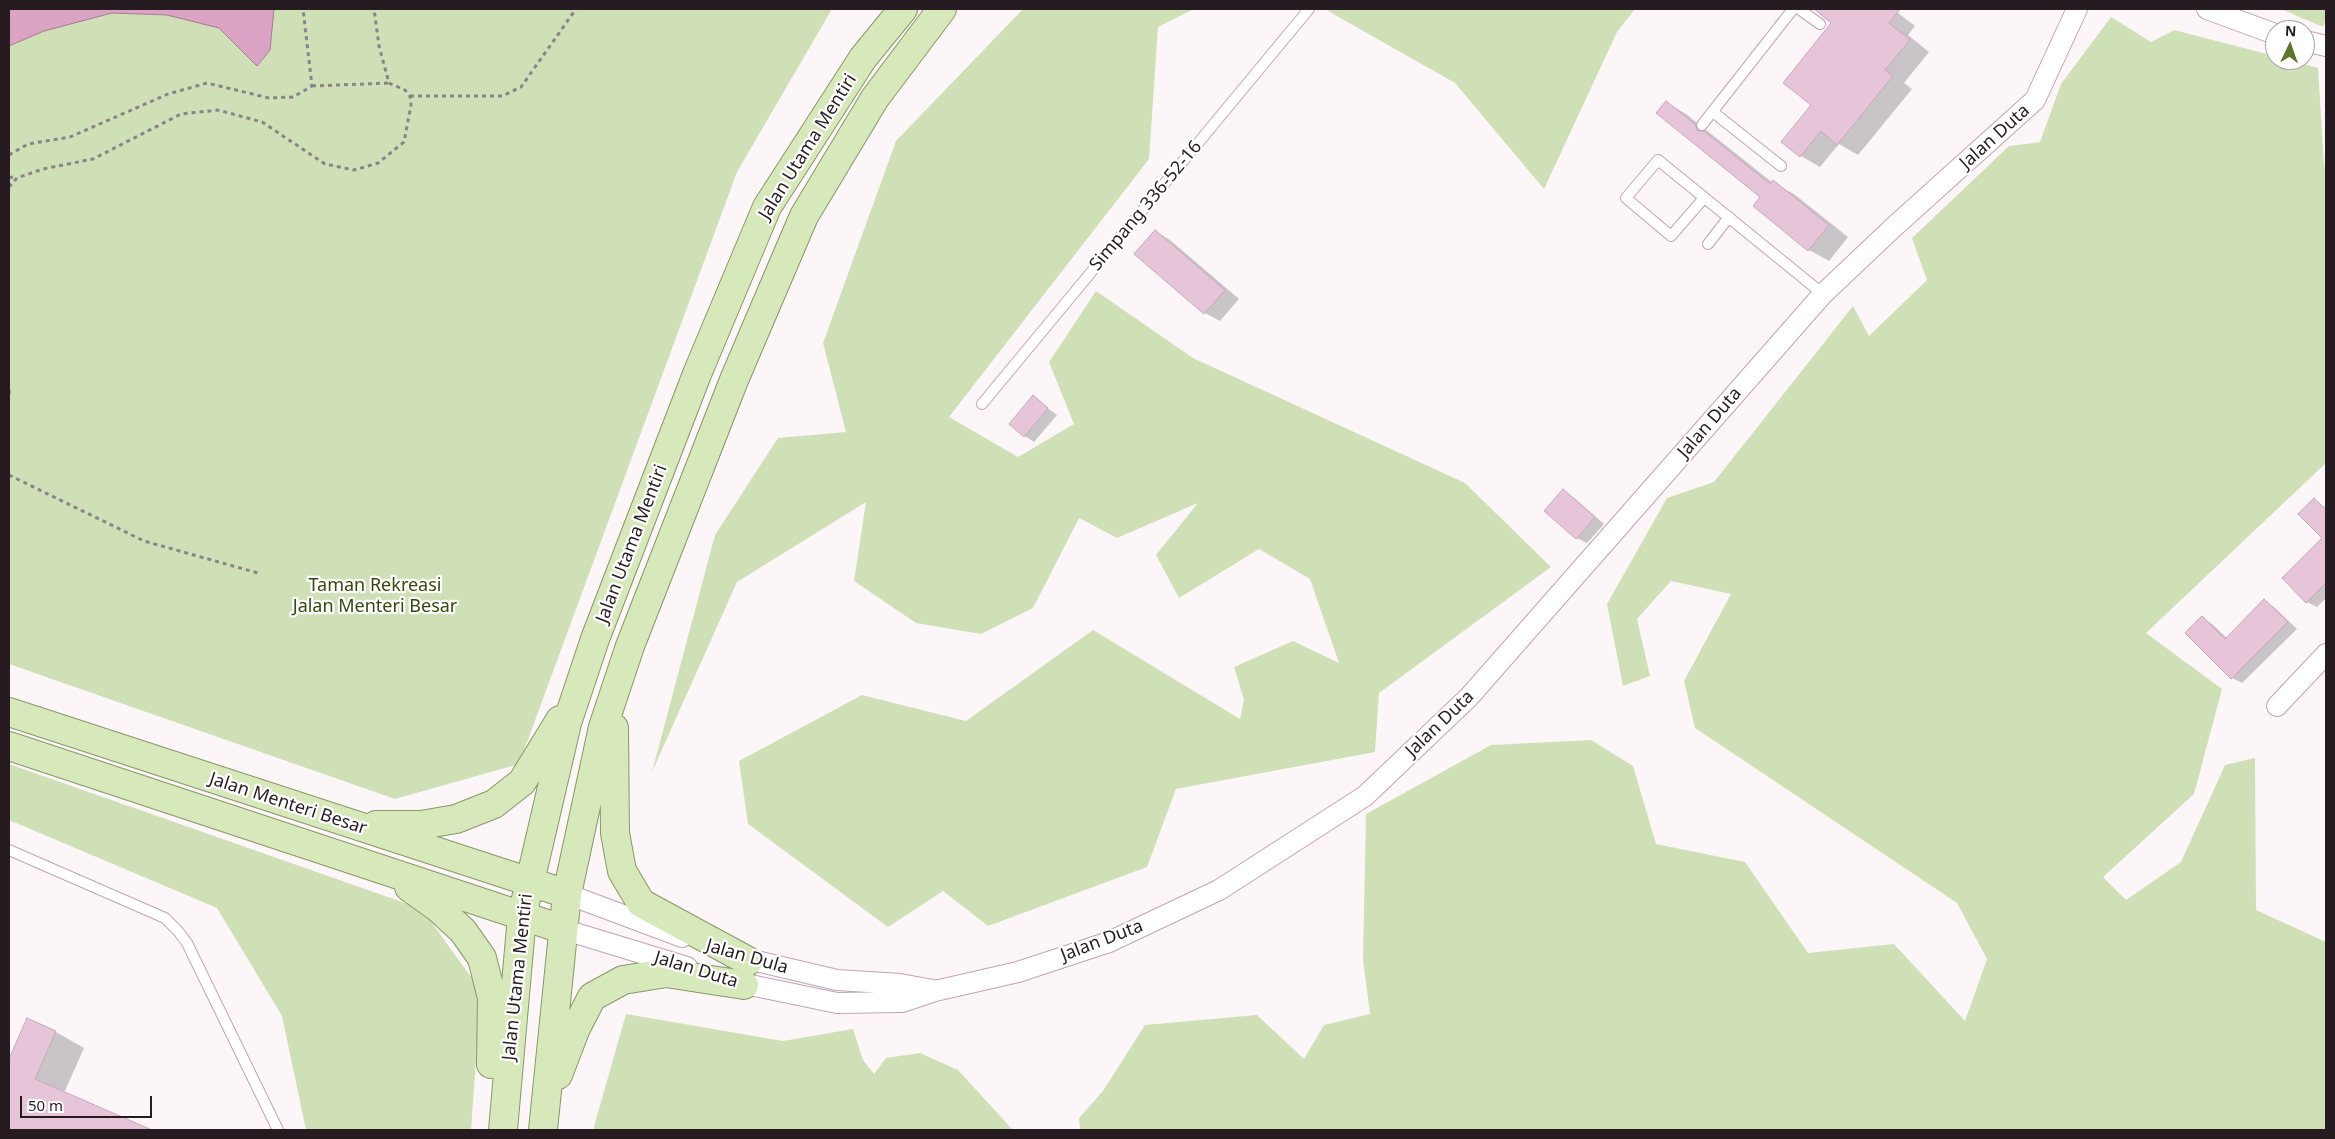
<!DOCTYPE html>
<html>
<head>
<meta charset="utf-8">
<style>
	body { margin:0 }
	#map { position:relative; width:2335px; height:1139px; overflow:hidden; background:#fcf6f9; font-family:"Noto Sans",sans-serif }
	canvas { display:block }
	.frame { position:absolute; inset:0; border:10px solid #271b22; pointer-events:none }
	.north { position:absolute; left:2265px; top:20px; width:50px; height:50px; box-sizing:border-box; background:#fff; border:1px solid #a9a4a7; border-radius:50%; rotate:3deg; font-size:14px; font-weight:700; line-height:20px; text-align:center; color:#271b22 }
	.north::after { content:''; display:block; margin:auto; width:18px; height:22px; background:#5c7528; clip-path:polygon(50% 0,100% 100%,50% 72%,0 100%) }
	.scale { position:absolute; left:20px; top:1096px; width:132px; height:22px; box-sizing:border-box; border:2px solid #271b22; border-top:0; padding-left:6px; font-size:15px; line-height:18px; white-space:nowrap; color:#271b22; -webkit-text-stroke:4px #fff; paint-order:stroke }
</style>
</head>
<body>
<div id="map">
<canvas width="2335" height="1139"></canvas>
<div class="frame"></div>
<div class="north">N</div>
<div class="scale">50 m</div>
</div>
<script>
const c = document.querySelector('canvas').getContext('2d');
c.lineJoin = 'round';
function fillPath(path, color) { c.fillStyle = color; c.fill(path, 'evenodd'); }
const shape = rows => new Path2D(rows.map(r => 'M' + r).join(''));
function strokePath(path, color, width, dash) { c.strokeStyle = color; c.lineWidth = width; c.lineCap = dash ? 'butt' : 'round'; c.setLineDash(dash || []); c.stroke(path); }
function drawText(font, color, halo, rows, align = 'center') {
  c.font = font + ' "Noto Sans",sans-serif'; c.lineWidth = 4.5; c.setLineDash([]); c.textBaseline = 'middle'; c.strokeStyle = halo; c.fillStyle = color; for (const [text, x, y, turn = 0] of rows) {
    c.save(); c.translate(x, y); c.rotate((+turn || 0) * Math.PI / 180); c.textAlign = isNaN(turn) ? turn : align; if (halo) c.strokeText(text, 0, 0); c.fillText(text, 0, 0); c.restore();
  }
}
fillPath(shape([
	[9,9,832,9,737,172,519,764,395,799,9,664],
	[1023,9,1194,9,1158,27,1149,159,949,417,1018,457,1074,424,1049,362,1096,291,1193,358,1465,483,1551,567,1379,693,1375,752,1176,789,1147,867,988,926,943,891,888,927,748,824,739,761,862,695,966,721,1093,630,1240,719,1244,700,1234,667,1293,641,1339,663,1310,579,1259,549,1179,598,1156,555,1198,503,1117,538,1079,518,1033,608,981,634,916,623,854,581,866,502,737,582,652,772,715,535,778,438,846,432,823,343,896,141],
	[1330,9,1635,9,1617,32,1544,189,1455,83,1328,11],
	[2281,9,2326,9,2326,18,2323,27],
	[2111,17,2151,42,2174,30,2275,56,2275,60,2289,60,2318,68,2324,165,2326,171,2326,463,2146,633,2222,689,2194,794,2103,877,2126,900,2181,862,2225,765,2255,758,2256,910,2326,942,2326,1130,1080,1130,1079,1118,1103,1091,1145,1025,1257,1015,1304,1059,1324,1025,1370,1014,1363,960,1366,814,1491,745,1591,740,1633,766,1656,844,1745,862,1808,953,1894,944,1965,1021,1987,959,1957,903,1695,728,1684,681,1731,594,1671,581,1637,619,1650,676,1623,686,1607,604,1667,498,1714,482,1853,306,1869,336,1927,280,1912,238,2009,146,2040,142,2061,84],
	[9,764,422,909,481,991,471,1130,306,1130,282,1016,217,908,9,820],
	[626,1014,783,1041,853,1029,863,1060,874,1074,886,1058,920,1053,958,1070,1013,1130,593,1130]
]), '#cfe0b7');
const water = shape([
	[9,9,274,9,270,50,257,66,219,28,167,15,112,13,44,31,9,46,9,9]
]);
fillPath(water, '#dba4c4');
strokePath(water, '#a57b93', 1);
fillPath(shape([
	[1816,9,1893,9,1915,26,1908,35,1929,52,1904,83,1912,89,1858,155,1839,144,1820,167,1801,156,1782,141,1812,105,1833,23],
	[1666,102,1686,114,1773,183,1794,194,1848,237,1829,261,1809,250,1762,197],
	[1155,231,1170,240,1239,299,1220,321,1205,313],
	[1033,397,1057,415,1034,442,1025,436],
	[1563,491,1573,497,1604,524,1587,543,1577,538],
	[2314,500,2326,508,2326,598,2317,607,2307,602,2324,538],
	[2264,601,2274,607,2297,629,2242,683,2232,678,2202,618,2212,624,2227,638],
	[28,1019,56,1032,84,1048,64,1093,149,1130,9,1130,9,1063]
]), '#0003');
const building = shape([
	[1814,9,1900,9,1889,23,1910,40,1885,70,1893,76,1837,145,1821,131,1800,157,1781,142,1811,105,1783,83,1831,23,1814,9],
	[1666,101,1695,124,1698,131,1704,131,1770,184,1773,180,1829,225,1808,251,1753,206,1760,197,1656,113,1666,101],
	[1155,230,1225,290,1204,314,1134,254,1155,230],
	[1033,395,1048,408,1024,437,1009,424,1033,395],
	[1563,489,1595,517,1576,539,1544,511,1563,489],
	[2314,498,2326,510,2326,583,2306,603,2282,578,2322,538,2298,514,2314,498],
	[2264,599,2288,622,2231,679,2185,633,2202,616,2225,639,2264,599],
	[27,1018,56,1031,35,1079,152,1130,9,1130,9,1059,27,1018]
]);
fillPath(building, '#e5c5d7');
strokePath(building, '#c7a8b9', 1);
const lane = shape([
	[1799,9,1820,24],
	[1713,112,1781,166],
	[1702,125,1793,9],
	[1704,198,1671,236,1626,198,1658,160,1823,294],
	[1708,244,1729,217],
	[982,404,1309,9],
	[9,850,165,918,178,931,187,943,278,1130]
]);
const street = shape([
	[2207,9,2275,34],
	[2305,41,2326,46],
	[2277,706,2326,654],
	[567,894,682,937],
	[562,929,687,967],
	[735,956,837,980,900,984,933,990],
	[731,981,837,1003,902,1002,935,991,1018,972,1109,942,1219,890,1365,796,1469,697,1823,294,1896,225,2035,100,2077,9]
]);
const primary = shape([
	[9,712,567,894],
	[614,728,615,833,622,871,641,903,748,961],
	[9,746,562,929],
	[376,825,421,825,456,819,494,804,522,782,560,720],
	[409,887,437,907,463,931,482,958,492,998,491,1064],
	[558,1075,576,1028,592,997,623,980,666,973,744,985],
	[503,1130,522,916,567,723,595,639,697,374,767,207,863,58,903,9],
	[543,1130,567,894,603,727,630,646,734,380,804,216,875,98,942,9]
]);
strokePath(lane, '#c2a3b5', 12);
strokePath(street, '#c2a3b5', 22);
strokePath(primary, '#889767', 30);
strokePath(shape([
	[312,86,389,83],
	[410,96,502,96,521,87,576,9],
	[9,155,28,144,70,137,168,94,207,83,269,98,293,97,312,86,303,9],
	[9,177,17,178],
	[9,187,17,178,43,169,93,159,181,114,218,110,262,122,325,164,354,170,378,163,404,142,411,105,410,96,405,90,389,83,379,46,374,9],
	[9,390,9,394],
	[9,475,144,541,258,573]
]), '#8c8388', 3, [4, 4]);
strokePath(lane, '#fff', 10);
strokePath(street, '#fff', 20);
strokePath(primary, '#d7e9ba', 28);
drawText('18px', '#271b22', '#fff', [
	["Jalan Duta",1995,137,-42],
	["Jalan Utama Mentiri",808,147,-58],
	["Simpang 336-52-16",1146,206,-50],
	["Jalan Duta",1710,423,-49],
	["Jalan Utama Mentiri",632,544,-69],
	["Jalan Duta",1440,724,-44],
	["Jalan Menteri Besar",288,804,18],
	["Jalan Duta",1102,941,-21],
	["Jalan Dula",747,957,16],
	["Jalan Duta",696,970,17],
	["Jalan Utama Mentiri",518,977,-84]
]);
drawText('18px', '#36480c', '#fff', [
	["Taman Rekreasi",375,586],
	["Jalan Menteri Besar",375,607]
]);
</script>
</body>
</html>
